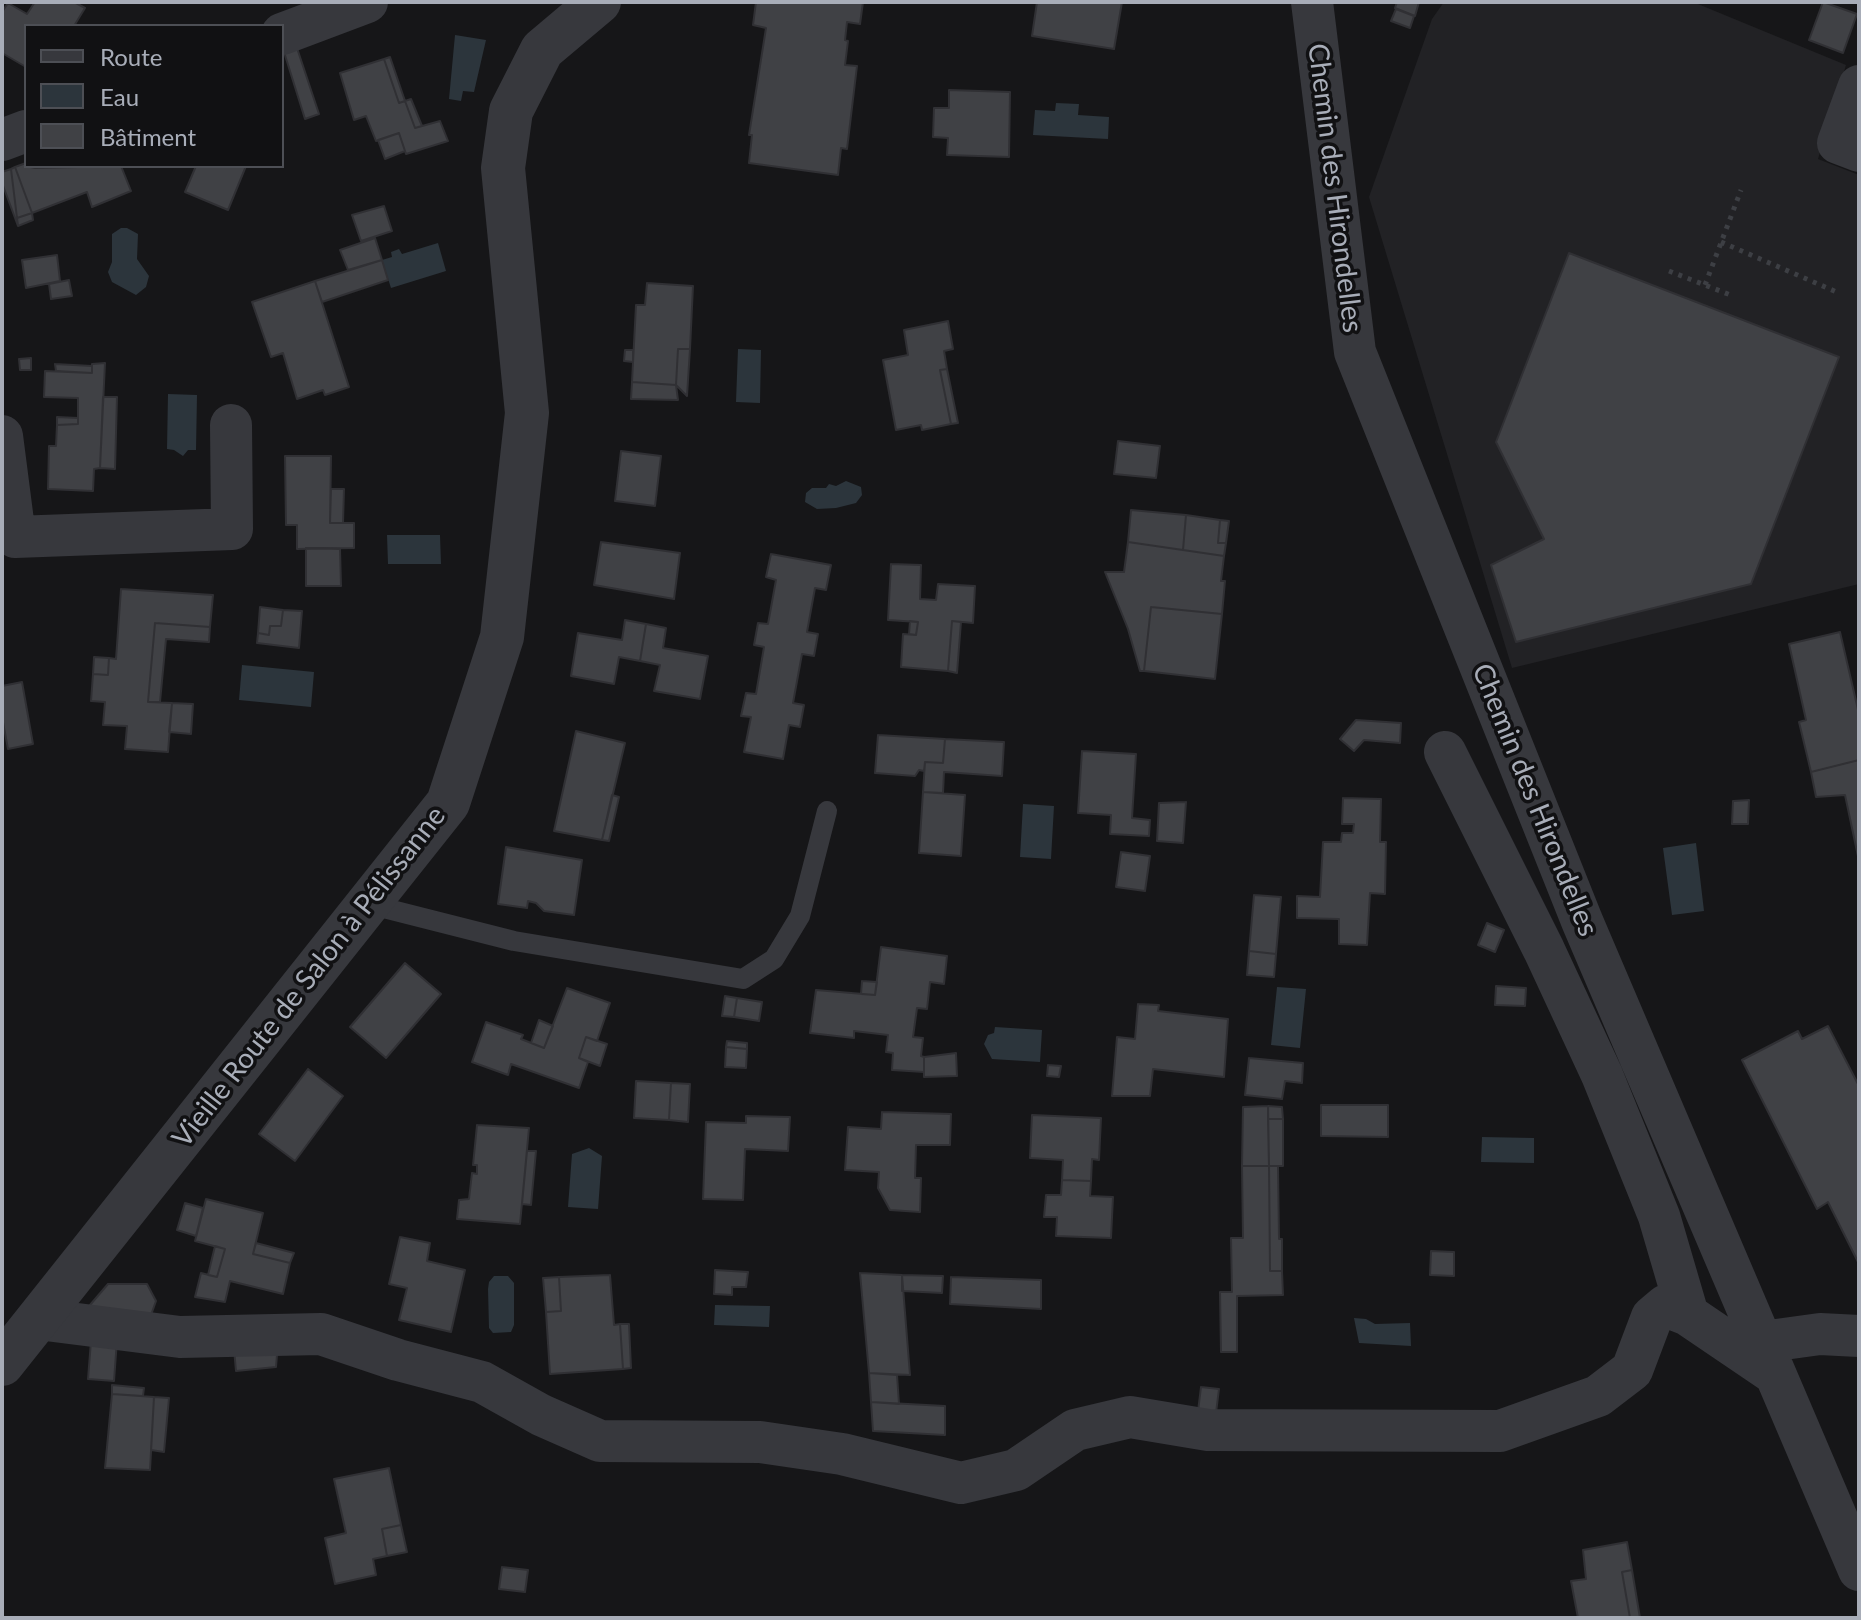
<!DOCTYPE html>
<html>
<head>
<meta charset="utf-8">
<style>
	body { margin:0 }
	#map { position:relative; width:1861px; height:1620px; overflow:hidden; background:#161618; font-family:Lato,sans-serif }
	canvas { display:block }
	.frame { position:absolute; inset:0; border:4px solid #a8adb8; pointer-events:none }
	.legend { position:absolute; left:24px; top:24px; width:260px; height:144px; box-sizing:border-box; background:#111113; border:2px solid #4d4f55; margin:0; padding:10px 14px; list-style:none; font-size:24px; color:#a8adb8 }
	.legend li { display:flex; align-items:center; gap:16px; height:40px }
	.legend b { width:40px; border:2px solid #4d4f55 }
</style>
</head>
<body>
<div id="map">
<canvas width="1861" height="1620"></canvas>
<div class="frame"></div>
<ul class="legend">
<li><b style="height:10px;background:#37383d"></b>Route</li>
<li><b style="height:22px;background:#2c353c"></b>Eau</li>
<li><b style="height:22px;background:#404145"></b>Bâtiment</li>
</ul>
</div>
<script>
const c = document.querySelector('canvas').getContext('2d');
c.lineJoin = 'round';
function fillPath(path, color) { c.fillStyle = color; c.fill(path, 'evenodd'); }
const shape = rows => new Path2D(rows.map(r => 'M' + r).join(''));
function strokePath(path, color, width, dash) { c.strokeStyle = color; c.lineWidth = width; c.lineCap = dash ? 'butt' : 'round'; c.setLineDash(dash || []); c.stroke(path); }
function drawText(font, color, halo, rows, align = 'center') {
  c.font = font + ' Lato,sans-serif'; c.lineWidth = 7; c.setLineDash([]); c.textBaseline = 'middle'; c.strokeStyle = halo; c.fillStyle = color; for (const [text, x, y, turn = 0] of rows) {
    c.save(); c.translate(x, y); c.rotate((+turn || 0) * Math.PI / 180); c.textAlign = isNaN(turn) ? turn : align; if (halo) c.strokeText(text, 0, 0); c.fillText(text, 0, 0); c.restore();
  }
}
fillPath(shape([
	[1444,2,1693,2,1846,65,1818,159,1859,175,1859,584,1512,668,1369,197,1432,19]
]), '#222225');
fillPath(shape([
	[455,35,486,40,474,92,463,91,461,101,449,99],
	[1056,103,1079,104,1078,115,1109,117,1108,139,1033,135,1035,110,1055,111],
	[121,228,127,228,138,234,137,259,149,276,146,287,136,295,112,282,108,272,112,262,112,234],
	[438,243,446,271,391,288,382,260,392,257,391,252,399,249,402,254],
	[738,349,761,350,760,403,736,402],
	[168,394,197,395,196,450,188,450,183,456,174,450,167,449],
	[846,481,861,487,862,495,856,503,836,508,817,509,805,502,806,493,812,488,826,488,829,484,836,486],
	[387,535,440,535,441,564,388,564],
	[242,665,314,672,311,707,239,700],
	[1023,804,1054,806,1051,859,1020,857],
	[1696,843,1704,911,1672,915,1663,848],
	[1277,987,1306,989,1300,1048,1271,1045],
	[995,1027,1042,1030,1040,1062,992,1059,984,1044,988,1035,994,1033],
	[1482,1137,1534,1138,1534,1163,1481,1162],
	[589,1148,602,1156,598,1209,568,1207,572,1154],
	[494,1276,508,1276,514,1283,514,1325,511,1332,493,1333,489,1328,488,1289,489,1282],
	[715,1305,770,1306,769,1327,714,1325],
	[1354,1318,1366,1319,1375,1324,1410,1323,1411,1346,1359,1343]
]), '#2c353c');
const building = shape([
	[35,2,74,2,85,8,74,26,26,26,26,67,2,53,2,12,8,3,27,14,35,2],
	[756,2,863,2,860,24,847,22,845,40,848,41,845,65,857,66,847,149,841,148,838,175,749,163,752,135,749,135,766,28,753,25,756,2],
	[1037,2,1122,2,1114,49,1032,36,1037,2],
	[1397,2,1419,2,1415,16,1395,8,1397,2],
	[1823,2,1857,14,1843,53,1809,40,1823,2],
	[1396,9,1414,16,1410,28,1391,21,1396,9],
	[297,48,319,114,305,119,284,52,297,48],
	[390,57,405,101,399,103,384,59,390,57],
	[384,59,399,103,405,101,415,128,440,121,448,141,406,154,399,133,376,141,366,116,354,120,340,73,384,59],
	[949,90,1010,92,1009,157,947,155,948,138,933,137,934,108,949,108,949,90],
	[411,99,422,126,415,128,405,101,411,99],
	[399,133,405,151,385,159,378,140,399,133],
	[26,163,26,166,35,168,121,166,131,191,92,207,87,192,32,213,15,167,26,163],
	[196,166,246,166,228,210,185,192,196,166],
	[15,167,32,213,17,218,11,169,15,167],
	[11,169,17,218,18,226,2,183,2,172,11,169],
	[384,206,392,231,361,241,352,215,384,206],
	[32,213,33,220,18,226,17,218,32,213],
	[375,238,382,260,348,270,340,250,375,238],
	[1569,253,1839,357,1751,584,1516,642,1491,565,1544,539,1496,442,1569,253],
	[57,255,60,281,26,288,22,260,57,255],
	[382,260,388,280,322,302,315,281,382,260],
	[69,280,72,296,51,299,49,284,69,280],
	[315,281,349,387,325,395,323,390,297,399,283,353,271,357,252,302,315,281],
	[647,283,693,286,690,349,678,349,676,385,632,382,636,305,645,305,647,283],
	[948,321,953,349,944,351,947,369,940,370,951,424,922,430,921,425,896,430,883,360,908,355,904,330,948,321],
	[678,349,690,349,687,396,676,385,678,349],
	[625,350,633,350,633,362,624,361,625,350],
	[31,358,31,370,20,370,19,359,31,358],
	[105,363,100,468,94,469,93,491,48,489,49,446,56,446,57,425,78,424,78,398,44,397,45,371,92,373,92,364,105,363],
	[55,364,92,366,92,373,56,371,55,364],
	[947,369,958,423,951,424,940,370,947,369],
	[632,382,676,385,678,400,631,399,632,382],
	[103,397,117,397,115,469,100,468,103,397],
	[57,417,78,418,78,424,57,425,57,417],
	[1118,441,1160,446,1156,478,1114,474,1118,441],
	[621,451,661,456,655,506,615,501,621,451],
	[285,456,331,456,330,523,354,523,354,548,297,549,297,525,286,525,285,456],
	[331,489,344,489,343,523,330,523,331,489],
	[1131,510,1186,515,1183,550,1128,542,1131,510],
	[1186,515,1220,520,1218,543,1226,543,1224,556,1183,550,1186,515],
	[1220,520,1229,521,1226,543,1218,543,1220,520],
	[601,542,680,553,674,599,594,585,601,542],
	[1128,542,1224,556,1221,581,1225,581,1222,614,1151,607,1144,671,1140,671,1128,629,1105,572,1124,572,1128,542],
	[306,548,340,549,341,586,306,586,306,548],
	[771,554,831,565,826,590,815,588,807,632,818,634,814,656,802,654,793,703,804,705,800,727,789,725,783,759,744,752,751,717,741,716,746,693,756,694,764,647,754,645,758,623,768,624,776,580,766,577,771,554],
	[891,564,921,565,920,599,936,600,938,584,975,586,973,623,952,621,948,671,901,667,903,634,916,635,918,622,888,620,891,564],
	[121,589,213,595,210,627,155,623,148,702,172,703,168,752,125,749,127,726,103,725,105,702,91,701,93,674,108,675,109,658,116,659,121,589],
	[260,607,283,610,281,626,270,626,269,635,258,633,260,607],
	[1151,607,1222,614,1215,679,1144,671,1151,607],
	[283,610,302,611,299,648,257,643,258,633,269,635,270,626,281,626,283,610],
	[625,620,646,624,640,661,619,657,614,684,571,676,578,633,622,640,625,620],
	[910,621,918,622,916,635,909,634,910,621],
	[952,621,961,622,957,673,948,671,952,621],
	[155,623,210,627,209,642,166,639,160,702,148,702,155,623],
	[646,624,666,628,663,648,708,656,700,699,654,691,660,665,640,661,646,624],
	[1840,632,1859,714,1859,760,1811,772,1799,722,1806,720,1789,644,1840,632],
	[94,657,109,658,108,675,93,674,94,657],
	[22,682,33,744,8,749,2,717,2,686,22,682],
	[172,703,193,704,191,734,169,732,172,703],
	[1356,720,1401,723,1400,743,1364,740,1354,751,1340,739,1356,720],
	[576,731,625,743,602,840,554,831,576,731],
	[878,735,945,739,943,763,925,762,924,771,919,770,915,776,875,773,878,735],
	[945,739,1004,742,1002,776,944,772,943,793,923,792,925,762,943,763,945,739],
	[1082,751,1136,754,1132,818,1150,820,1149,836,1110,834,1111,815,1078,813,1082,751],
	[1859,760,1859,861,1845,795,1816,797,1811,772,1859,760],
	[923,792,965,795,961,856,919,853,923,792],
	[612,795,619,797,609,841,602,840,612,795],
	[1343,798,1381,799,1380,842,1386,842,1385,894,1370,893,1367,945,1339,944,1339,919,1297,918,1297,896,1320,897,1323,842,1341,842,1342,833,1353,833,1354,824,1342,824,1343,798],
	[1749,800,1748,824,1732,824,1733,801,1749,800],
	[1186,802,1183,843,1157,841,1159,803,1186,802],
	[506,847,582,860,574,915,544,911,536,903,528,901,527,908,498,904,506,847],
	[1121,852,1150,856,1145,891,1116,887,1121,852],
	[1254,895,1281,897,1276,954,1249,951,1254,895],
	[1487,923,1504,930,1495,952,1478,945,1487,923],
	[881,947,947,956,944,984,930,982,927,1009,917,1008,913,1037,923,1038,921,1056,924,1057,924,1072,892,1070,893,1053,886,1052,888,1035,854,1031,854,1038,810,1033,816,990,875,995,881,947],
	[1249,951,1276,954,1274,977,1247,975,1249,951],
	[405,963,441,994,386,1058,350,1027,405,963],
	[862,981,877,982,875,995,861,994,862,981],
	[1496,986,1526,988,1525,1006,1495,1005,1496,986],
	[567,988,610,1003,597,1041,586,1037,579,1058,588,1062,579,1088,511,1064,508,1075,472,1062,486,1022,523,1035,521,1039,544,1048,567,988],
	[725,996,737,998,734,1017,722,1016,725,996],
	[737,998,762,1002,759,1021,734,1017,737,998],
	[1138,1004,1159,1005,1158,1011,1228,1019,1224,1077,1153,1069,1150,1096,1112,1096,1117,1037,1135,1039,1138,1004],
	[539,1020,553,1026,544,1048,531,1043,539,1020],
	[1828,1026,1859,1086,1859,1264,1828,1202,1817,1209,1742,1060,1798,1031,1802,1039,1828,1026],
	[586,1037,607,1044,600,1066,579,1058,586,1037],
	[727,1041,747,1043,747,1049,726,1047,727,1041],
	[726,1047,747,1049,746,1068,725,1067,726,1047],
	[956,1053,957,1076,924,1077,924,1057,956,1053],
	[1249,1058,1303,1063,1302,1083,1285,1081,1282,1099,1245,1095,1249,1058],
	[1048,1065,1061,1066,1059,1077,1047,1076,1048,1065],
	[308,1069,343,1096,295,1161,259,1134,308,1069],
	[636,1081,671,1083,669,1120,634,1118,636,1081],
	[671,1083,690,1084,688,1122,669,1120,671,1083],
	[1321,1105,1388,1105,1388,1137,1321,1136,1321,1105],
	[1268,1106,1269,1166,1242,1166,1243,1107,1268,1106],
	[1268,1106,1282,1107,1283,1119,1268,1119,1268,1106],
	[882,1112,951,1114,950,1145,916,1145,915,1178,921,1178,920,1212,890,1210,878,1188,879,1172,845,1170,848,1127,881,1129,882,1112],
	[1032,1115,1101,1118,1099,1160,1092,1159,1091,1181,1062,1180,1063,1160,1030,1158,1032,1115],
	[746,1116,790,1117,788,1151,745,1149,743,1200,703,1199,706,1122,746,1123,746,1116],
	[1268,1119,1283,1119,1283,1166,1269,1166,1268,1119],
	[477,1125,529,1128,520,1224,457,1219,459,1200,469,1199,472,1173,477,1174,477,1165,473,1165,477,1125],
	[527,1151,536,1151,531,1205,522,1204,527,1151],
	[1242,1166,1269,1166,1270,1271,1282,1271,1283,1295,1237,1296,1237,1352,1221,1352,1220,1292,1232,1292,1231,1238,1243,1238,1242,1166],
	[1269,1166,1278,1166,1279,1239,1282,1239,1282,1271,1270,1271,1269,1166],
	[1062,1180,1091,1181,1090,1196,1113,1197,1111,1238,1056,1236,1057,1217,1044,1217,1046,1195,1061,1195,1062,1180],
	[206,1199,263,1213,253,1254,290,1263,283,1294,230,1281,225,1302,195,1297,201,1273,217,1277,225,1249,195,1241,206,1199],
	[185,1203,203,1208,196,1236,177,1230,185,1203],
	[400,1237,430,1243,427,1261,465,1270,451,1332,399,1320,407,1288,389,1284,400,1237],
	[256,1243,294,1253,290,1263,253,1254,256,1243],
	[215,1246,225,1249,217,1277,208,1275,215,1246],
	[1431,1251,1454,1252,1454,1276,1430,1275,1431,1251],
	[715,1270,748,1272,746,1287,732,1287,732,1295,714,1294,715,1270],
	[860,1273,902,1275,910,1375,869,1373,860,1273],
	[610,1275,614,1325,620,1324,623,1369,550,1374,546,1312,561,1311,559,1277,610,1275],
	[902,1275,943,1276,942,1293,902,1291,902,1275],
	[559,1277,561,1311,546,1312,543,1278,559,1277],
	[951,1277,1041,1280,1041,1309,950,1304,951,1277],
	[108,1284,147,1284,156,1301,151,1315,84,1312,108,1284],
	[620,1324,629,1324,631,1368,623,1369,620,1324],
	[117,1340,114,1381,88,1379,91,1341,117,1340],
	[278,1343,276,1367,236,1371,234,1349,278,1343],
	[869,1373,897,1375,899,1404,871,1402,869,1373],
	[112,1385,144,1388,143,1396,112,1394,112,1385],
	[1201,1387,1219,1389,1216,1413,1198,1411,1201,1387],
	[112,1394,154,1397,150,1470,105,1468,112,1394],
	[154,1397,169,1398,164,1452,151,1450,154,1397],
	[871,1402,945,1406,945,1435,873,1431,871,1402],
	[389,1468,401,1525,382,1529,387,1556,373,1559,376,1575,335,1584,325,1538,346,1533,334,1479,389,1468],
	[401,1525,407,1552,387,1556,382,1529,401,1525],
	[1627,1542,1632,1570,1622,1572,1630,1618,1578,1618,1571,1581,1586,1579,1583,1550,1627,1542],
	[502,1567,528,1570,525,1592,499,1589,502,1567],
	[1632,1570,1640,1618,1630,1618,1622,1572,1632,1570]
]);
fillPath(building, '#404145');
strokePath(building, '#303034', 2);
strokePath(shape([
	[1721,242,1839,293],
	[1669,271,1733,296],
	[1705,285,1741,190]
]), '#3d3f44', 5, [4, 6]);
strokePath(shape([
	[368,904,514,941,743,979,774,959,800,916,827,811]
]), '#37383d', 20);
strokePath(shape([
	[1312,2,1355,352,1582,921,1859,1570],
	[282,34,367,2],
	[1859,86,1838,143,1859,151],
	[2,140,26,131],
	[2,436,15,537,232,529,231,425],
	[1445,752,1544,950,1602,1075,1659,1216,1688,1315],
	[38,1319,180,1337,321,1334,398,1360,482,1382,541,1415,600,1441,760,1442,842,1454,961,1483,1016,1470,1075,1430,1130,1417,1208,1430,1500,1431,1598,1396,1632,1370,1652,1317,1665,1306,1688,1315,1775,1374],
	[1762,1342,1820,1334,1859,1336]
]), '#37383d', 42);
strokePath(shape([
	[2,1364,448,803,502,637,527,413,503,168,511,111,542,50,599,2]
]), '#37383d', 44);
drawText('28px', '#a8adb8', '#111113', [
	["Chemin des Hirondelles",1335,188,83],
	["Chemin des Hirondelles",1535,800,68],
	["Vieille Route de Salon à Pélissanne",309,977,-52]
]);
</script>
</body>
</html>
